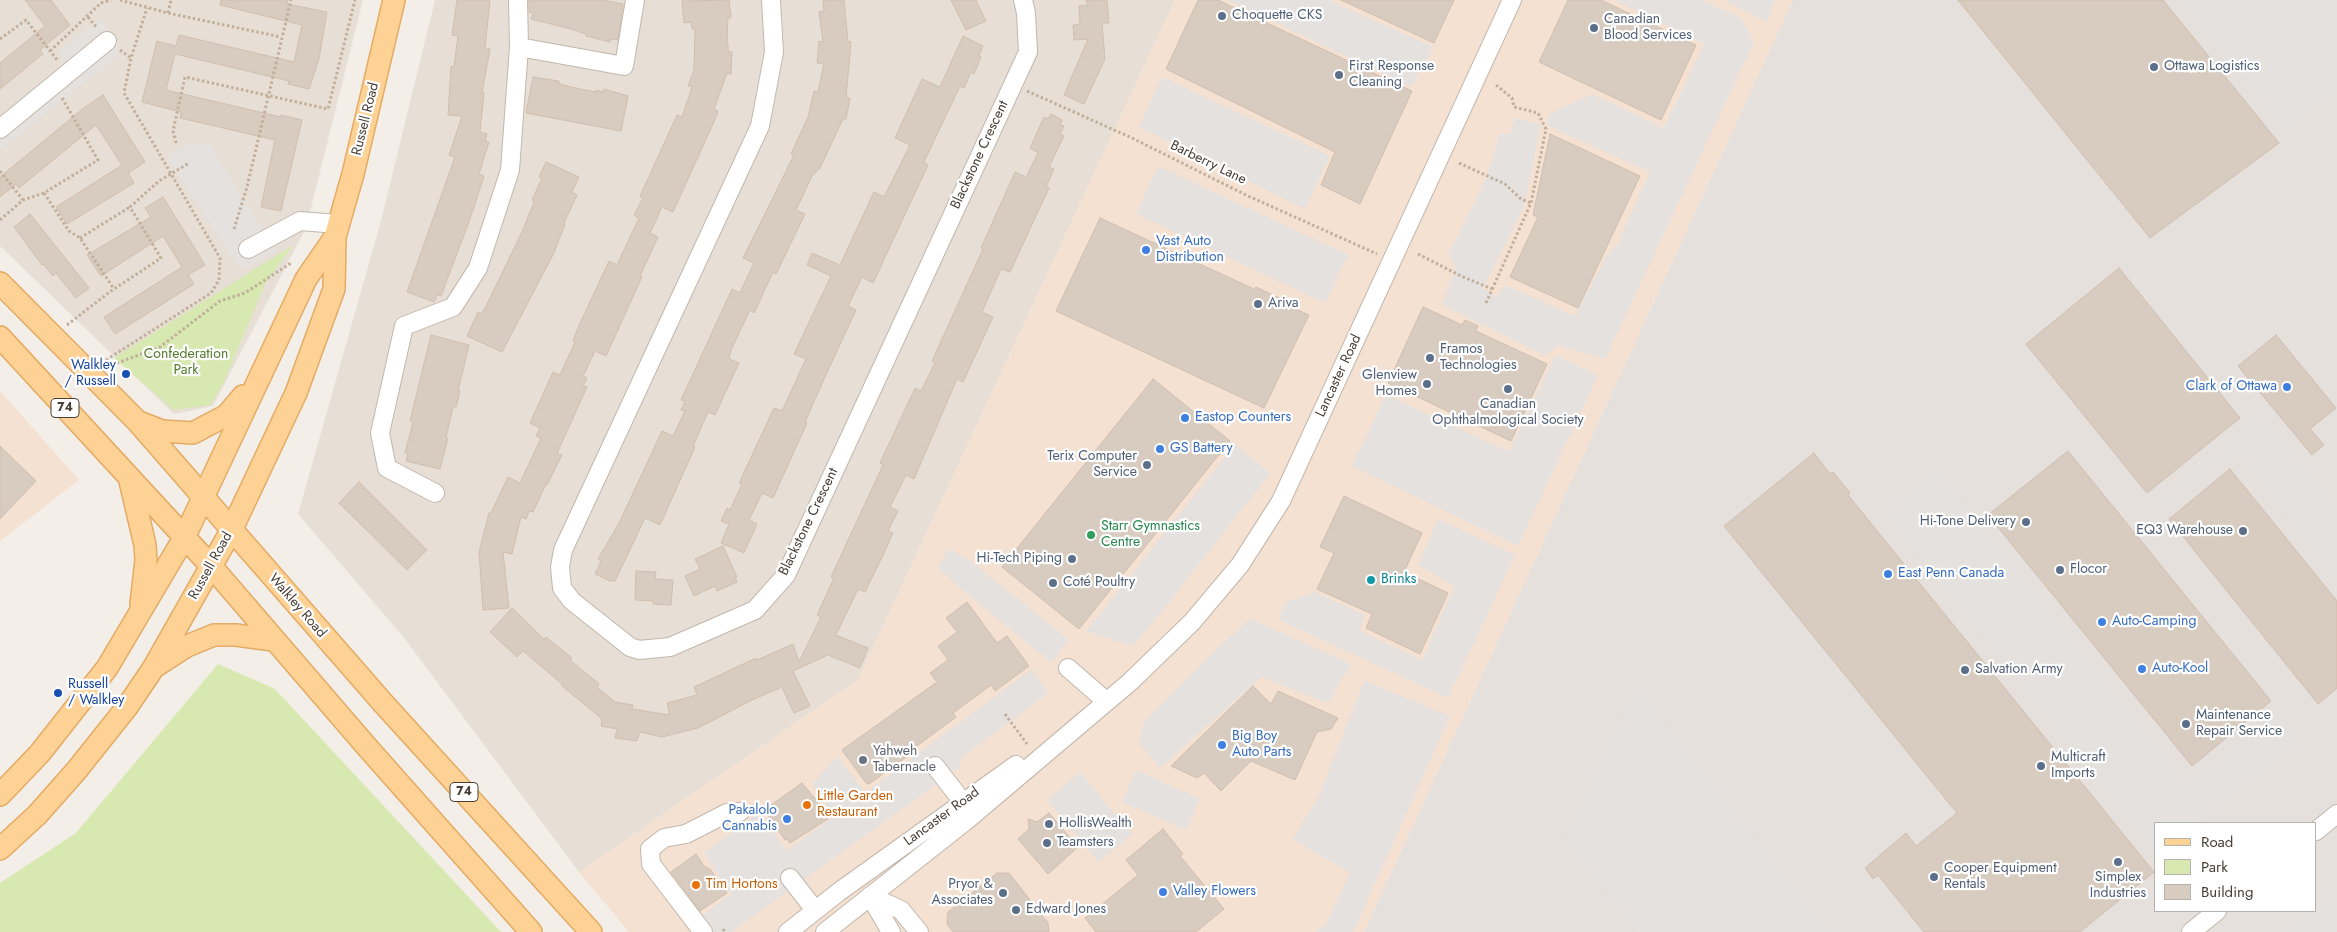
<!DOCTYPE html>
<html>
<head>
<meta charset="utf-8">
<style>
	body { margin:0 }
	#map { position:relative; width:2337px; height:932px; overflow:hidden; background:#f3eee7; font-family:Jost,sans-serif }
	canvas { display:block }
	.legend { position:absolute; left:2154px; top:822px; width:162px; height:90px; box-sizing:border-box; background:#fff; border:1px solid #b5b2af; margin:0; padding:6px 9px; list-style:none; font-size:15px; color:#473e36 }
	.legend li { display:flex; align-items:center; gap:10px; height:25px }
	.legend b { width:25px; border:1px solid #b5b2af }
</style>
</head>
<body>
<div id="map">
<canvas width="2337" height="932"></canvas>
<ul class="legend">
<li><b style="height:6px;background:#fed195"></b>Road</li>
<li><b style="height:14px;background:#d7e8b0"></b>Park</li>
<li><b style="height:14px;background:#d8cbbf"></b>Building</li>
</ul>
</div>
<script>
const c = document.querySelector('canvas').getContext('2d');
c.lineJoin = 'round';
function fillPath(path, color) { c.fillStyle = color; c.fill(path, 'evenodd'); }
const shape = rows => new Path2D(rows.map(r => 'M' + r).join(''));
function strokePath(path, color, width, dash) { c.strokeStyle = color; c.lineWidth = width; c.lineCap = dash ? 'butt' : 'round'; c.setLineDash(dash || []); c.stroke(path); }
function drawText(font, color, halo, rows, align = 'center') {
  c.font = font + ' Jost,sans-serif'; c.lineWidth = 4.5; c.setLineDash([]); c.textBaseline = 'middle'; c.strokeStyle = halo; c.fillStyle = color; for (const [text, x, y, turn = 0] of rows) {
    c.save(); c.translate(x, y); c.rotate((+turn || 0) * Math.PI / 180); c.textAlign = isNaN(turn) ? turn : align; if (halo) c.strokeText(text, 0, 0); c.fillText(text, 0, 0); c.restore();
  }
}
fillPath(shape([
	[0,0,363,0,306,228,213,406,174,414,0,246],
	[435,0,1175,0,858,680,579,872,405,639,298,514,381,221]
]), '#e7dfd5');
fillPath(shape([
	[1175,0,1793,0,1364,932,629,932,579,872,858,680],
	[0,391,79,480,0,541]
]), '#f5e1d2');
fillPath(shape([
	[1793,0,2337,0,2337,932,1364,932],
	[2156,823,2316,823,2316,911,2156,911]
]), '#e6e0dc');
fillPath(shape([
	[293,245,265,284,224,382,210,405,174,410,114,358],
	[218,664,275,689,501,932,0,932,0,883,76,833]
]), '#d7e8b0');
fillPath(shape([
	[1228,0,1328,0,1433,47,1411,87],
	[1615,0,1701,0,1741,18,1754,42,1605,359,1557,345,1546,356,1442,305,1456,266,1448,255,1486,179,1500,133,1510,134,1515,118,1541,124,1524,207,1483,288,1496,297,1505,285,1575,316,1607,255,1618,244,1650,172,1547,125,1550,113,1592,94,1664,128,1704,44],
	[1724,0,1775,0,1767,22],
	[2180,0,2337,0,2337,91,2284,131],
	[100,20,119,41,117,56,0,150,0,115,66,62,59,51],
	[1162,77,1330,156,1305,209,1139,127],
	[187,144,209,144,275,251,248,267,238,266,167,157],
	[1158,166,1348,255,1325,303,1136,214],
	[1556,355,1598,375,1518,546,1352,466,1386,395,1509,452],
	[2262,410,2337,506,2337,582,2238,454,2166,511,2155,498],
	[1235,444,1270,473,1157,618,1132,646,1086,631],
	[1938,470,2187,783,2278,712,2301,741,2198,823,2156,823,2156,854,1884,513],
	[1438,519,1515,555,1448,698,1279,620,1284,603,1314,592,1364,615,1360,631,1422,660,1455,586,1418,565],
	[948,549,968,559,1069,640,1051,662,967,594,938,568],
	[1251,619,1351,664,1328,703,1261,677,1160,768,1139,743,1144,721,1224,642],
	[1032,669,1048,693,962,757,959,768,731,932,711,932,699,918,731,894,704,853,759,812,787,850,833,817,813,784,830,763,838,757,865,793],
	[1364,681,1450,716,1353,932,1315,932,1326,924,1350,873,1293,839,1319,796],
	[1636,686,1829,932,1639,932,1564,841],
	[1136,770,1200,799,1186,830,1122,802],
	[1080,772,1132,834,1099,862,1047,800],
	[2336,890,2337,932,2282,932,2309,911,2316,911,2316,905]
]), '#e5e1df');
const building = shape([
	[25,0,51,0,70,25,40,50,43,54,0,89,0,63,45,26,25,0],
	[221,0,288,0,287,4,327,12,319,59,309,89,288,84,289,81,175,54,166,90,281,117,281,115,302,120,281,211,261,207,275,140,180,118,181,112,142,102,157,41,176,46,179,35,294,62,302,25,220,5,221,0],
	[457,0,490,0,485,48,490,49,482,93,484,93,480,132,487,134,485,141,489,142,479,174,484,176,470,219,441,296,437,295,434,302,407,292,455,157,449,155,462,116,448,115,451,66,454,67,458,36,452,35,457,0],
	[529,0,603,0,623,4,618,40,611,39,610,42,586,36,586,34,571,29,531,19,533,13,529,12,529,0],
	[729,0,731,17,728,18,727,43,728,43,728,51,732,52,731,74,727,73,714,109,718,111,713,124,673,212,662,207,650,233,658,237,640,276,642,277,606,356,595,351,583,376,587,378,583,386,587,387,557,453,562,455,547,485,546,484,533,512,529,511,526,519,521,517,512,554,503,552,509,608,483,610,479,552,489,513,491,513,508,477,520,483,541,438,536,436,540,428,530,423,553,372,560,375,575,342,573,340,581,321,609,261,617,265,639,218,634,215,643,198,640,196,677,115,682,117,692,87,688,86,694,70,695,29,692,29,691,22,684,23,682,1,729,0],
	[823,0,844,0,848,41,851,42,846,98,850,98,846,119,843,119,820,168,812,176,796,210,805,214,776,274,773,272,754,313,750,310,731,350,729,359,739,363,715,415,708,412,693,446,695,447,660,525,645,518,615,581,610,581,595,574,601,561,598,559,619,523,662,431,673,436,685,411,681,410,685,401,681,400,732,289,740,293,754,263,743,258,794,155,791,154,808,117,814,91,818,92,824,64,817,63,819,41,823,42,819,12,824,11,823,0],
	[951,0,976,0,986,21,966,30,951,0],
	[1086,0,1107,0,1109,23,1102,23,1105,59,1084,104,1064,95,1088,39,1074,40,1073,25,1080,24,1079,6,1088,5,1086,0],
	[1198,0,1218,0,1412,91,1360,204,1321,185,1335,152,1166,69,1198,0],
	[1341,0,1454,0,1434,43,1341,0],
	[1568,0,1601,0,1696,45,1661,120,1539,62,1568,0],
	[1958,0,2163,0,2279,143,2150,238,1958,0],
	[963,36,983,46,979,56,981,57,974,74,971,72,964,88,960,86,924,162,928,165,873,283,862,277,848,306,856,310,824,379,805,422,807,423,773,498,762,493,749,520,757,524,744,553,721,543,729,524,721,521,727,508,730,510,742,484,739,483,774,408,782,411,806,359,794,354,831,276,807,265,812,253,840,265,874,192,884,197,910,145,895,138,922,79,940,87,963,36],
	[533,77,559,81,559,84,580,89,596,92,596,90,603,92,604,89,628,96,621,131,526,113,533,77],
	[103,95,145,162,128,173,134,183,67,224,56,207,122,165,96,125,19,188,16,184,0,197,0,177,85,107,103,95],
	[1051,114,1062,120,1060,125,1064,126,1060,134,1064,136,1049,167,1054,169,1046,187,1049,188,1010,272,1001,269,982,312,993,317,963,382,957,379,914,479,906,475,890,507,898,511,888,531,893,533,884,553,865,592,858,589,836,635,868,648,860,668,828,655,793,671,810,706,794,713,782,687,752,700,698,728,662,737,640,732,637,741,615,738,617,729,601,726,602,719,561,685,562,684,523,651,517,657,490,632,512,608,544,639,546,637,572,658,570,660,599,684,597,687,615,702,633,705,632,709,670,715,667,703,697,695,694,687,756,658,757,660,793,644,799,662,821,617,817,615,834,578,831,577,883,465,880,463,915,388,921,391,935,363,932,361,983,249,981,248,1015,172,1026,177,1038,153,1030,148,1044,117,1048,119,1051,114],
	[1550,134,1640,176,1578,308,1510,277,1538,217,1533,215,1550,134],
	[546,162,579,177,572,192,577,195,564,223,565,224,554,253,502,352,467,336,478,312,481,314,485,308,522,232,534,202,532,200,542,178,539,177,546,162],
	[163,197,205,265,188,275,194,284,115,334,104,317,182,267,163,236,101,276,87,255,151,217,145,208,163,197],
	[30,214,89,288,76,298,56,273,53,276,43,264,42,265,14,227,30,214],
	[1100,218,1254,289,1256,287,1292,304,1291,307,1309,315,1264,408,1056,311,1100,218],
	[2119,268,2240,418,2147,493,2026,344,2119,268],
	[1423,307,1462,325,1465,320,1478,326,1476,331,1547,364,1511,441,1388,383,1423,307],
	[431,335,469,345,458,391,460,391,456,407,453,407,446,437,448,438,440,469,406,461,408,454,405,453,413,422,410,421,431,335],
	[2276,335,2336,408,2310,429,2324,445,2312,455,2238,366,2276,335],
	[1153,379,1230,441,1079,629,1002,567,1153,379],
	[0,446,36,481,0,519,0,446],
	[2068,451,2271,701,2192,766,1988,515,2068,451],
	[1814,453,1830,474,1833,472,1850,493,1848,495,2154,872,2080,932,1924,932,1878,875,1873,879,1865,868,1906,833,1916,846,1957,813,1724,526,1814,453],
	[2230,469,2337,601,2337,688,2318,704,2169,519,2230,469],
	[359,482,427,550,407,570,339,503,359,482],
	[1344,496,1422,533,1404,572,1448,593,1420,654,1366,628,1372,614,1317,589,1334,553,1320,547,1344,496],
	[723,546,737,577,735,577,737,582,717,591,715,586,694,596,685,576,700,569,695,559,723,546],
	[636,571,656,572,655,579,673,580,671,605,653,604,653,601,635,600,636,571],
	[967,602,997,643,1007,636,1029,666,995,691,991,685,953,713,956,717,914,748,916,750,869,784,866,783,842,750,937,682,930,673,948,660,938,646,957,632,946,618,967,602],
	[1253,686,1271,704,1278,691,1338,718,1331,729,1317,732,1295,780,1251,761,1221,791,1204,773,1197,778,1171,766,1253,686],
	[802,783,828,814,825,816,828,819,790,843,787,839,785,840,764,810,802,783],
	[1049,813,1078,847,1048,874,1018,839,1029,829,1028,819,1037,822,1049,813],
	[1163,829,1183,854,1180,856,1224,909,1196,932,1096,932,1085,918,1138,875,1126,860,1163,829],
	[696,854,704,866,710,869,727,893,700,911,671,872,696,854],
	[997,873,1009,873,1048,923,1049,932,953,932,947,924,948,912,997,873]
]);
fillPath(building, '#d8cbbf');
strokePath(building, '#d0bfaf', 1);
const minor = shape([
	[518,0,519,47],
	[771,0,774,52,760,126,563,550,560,567,562,588,572,601,630,647,639,650,670,647,755,610,786,575,1028,52,1026,13,1023,0],
	[0,129,107,41],
	[248,249,300,221,338,224],
	[435,493,387,468,380,433,404,326,453,307,478,268,510,170,519,47,624,66,635,0],
	[1068,668,1106,701],
	[935,766,969,810],
	[2316,831,2337,814],
	[790,878,815,910],
	[870,896,901,910,919,932],
	[870,896,891,932],
	[703,932,651,864,650,849,664,838,686,834,727,813,740,812],
	[788,932,840,891,1016,765],
	[825,932,967,820,1130,682,1192,622,1240,565,1281,501,1512,0],
	[2191,932,2217,911]
]);
const major = shape([
	[0,283,137,421,383,703,591,932],
	[0,337,212,567,367,747,531,932],
	[139,422,162,431,193,433,227,415,243,396],
	[130,481,145,545,146,560,141,604],
	[156,666,187,646,214,635,236,635,273,640],
	[0,795,40,753,107,668,184,538,306,279,335,237],
	[0,849,37,815,76,771,127,707,154,667,231,531,296,393,334,289,335,237,353,174,394,0]
]);
strokePath(minor, '#c2b7ac', 20);
strokePath(major, '#e4ab64', 24);
strokePath(shape([
	[120,0,168,13,281,37],
	[168,13,171,0],
	[88,17,97,28],
	[0,39,26,20,58,61],
	[120,50,131,58],
	[50,51,101,3,111,0],
	[1027,91,1132,138,1246,195,1377,254],
	[176,143,173,131,185,77,328,109,355,0],
	[1459,163,1505,184,1521,199,1531,203],
	[0,171,23,200],
	[44,193,69,231,80,238,114,289],
	[0,220,23,200,44,193,98,160,62,98],
	[234,229,247,187,291,0],
	[80,238,130,207],
	[1418,254,1461,276,1492,289],
	[1486,303,1531,203,1546,129,1538,113,1514,107,1512,98,1496,85],
	[67,325,111,291,161,258,130,207,159,181,189,163],
	[106,360,211,293,219,280,220,258,124,93,131,58,147,8],
	[112,365,160,347,220,301,245,293,291,263],
	[1005,714,1027,744],
	[723,929,725,932]
]), '#c1ae9b', 3, [2.5, 2.5]);
strokePath(minor, '#fff', 18);
strokePath(major, '#fed195', 21);
for (const [x, y, r, color] of [
	[1222,16,5,"#5c6f8a"],
	[1594,28,5,"#5c6f8a"],
	[2154,67,5,"#5c6f8a"],
	[1339,75,5,"#5c6f8a"],
	[1146,250,5,"#3f7fe0"],
	[1258,304,5,"#5c6f8a"],
	[1430,358,5,"#5c6f8a"],
	[126,374,5,"#1a4fb4"],
	[1427,384,5,"#5c6f8a"],
	[2287,387,5,"#3f7fe0"],
	[1508,389,5,"#5c6f8a"],
	[1185,418,5,"#3f7fe0"],
	[1160,449,5,"#3f7fe0"],
	[1147,465,5,"#5c6f8a"],
	[2026,522,5,"#5c6f8a"],
	[2243,531,5,"#5c6f8a"],
	[1091,535,5,"#2e9e5b"],
	[1072,559,5,"#5c6f8a"],
	[2060,570,5,"#5c6f8a"],
	[1888,574,5,"#3f7fe0"],
	[1371,580,5,"#0f9aa8"],
	[1053,583,5,"#5c6f8a"],
	[2102,622,5,"#3f7fe0"],
	[2142,669,5,"#3f7fe0"],
	[1965,670,5,"#5c6f8a"],
	[58,693,5,"#1a4fb4"],
	[2186,724,5,"#5c6f8a"],
	[1222,745,5,"#3f7fe0"],
	[863,760,5,"#6b7280"],
	[2041,766,5,"#5c6f8a"],
	[807,805,5,"#e8710a"],
	[787,819,5,"#3f7fe0"],
	[1049,824,5,"#5c6f8a"],
	[1047,843,5,"#5c6f8a"],
	[2118,862,5,"#5c6f8a"],
	[1934,877,5,"#5c6f8a"],
	[696,885,5,"#e8710a"],
	[1163,892,5,"#3f7fe0"],
	[1003,893,5,"#5c6f8a"],
	[1016,910,5,"#5c6f8a"]
]) { const dot = new Path2D(); dot.arc(x, y, r, 0, 2 * Math.PI); c.fillStyle = color; c.fill(dot); strokePath(dot, '#fff', 2); }
for (const [x, y, w] of [
	[65,408,28],
	[464,792,28]
]) { const box = new Path2D(); box.roundRect(x - w / 2, y - 9.5, w, 19, 4); c.fillStyle = '#fff'; c.fill(box); strokePath(box, '#473e36', 1); }
drawText('bold 12px', '#473e36', null, [
	["74",65,408],
	["74",464,792]
]);
drawText('14px', '#4e5e75', '#fff', [
	["Choquette CKS",1232,16],
	["Canadian",1604,20],
	["Blood Services",1604,36],
	["First Response",1349,67],
	["Cleaning",1349,83],
	["Ottawa Logistics",2164,67],
	["Ariva",1268,304],
	["Framos",1440,350],
	["Technologies",1440,366],
	["Glenview",1417,376,"right"],
	["Homes",1417,392,"right"],
	["Canadian",1508,405,"center"],
	["Ophthalmological Society",1508,421,"center"],
	["Terix Computer",1137,457,"right"],
	["Service",1137,473,"right"],
	["Hi-Tone Delivery",2016,522,"right"],
	["EQ3 Warehouse",2233,531,"right"],
	["Hi-Tech Piping",1062,559,"right"],
	["Flocor",2070,570],
	["Coté Poultry",1063,583],
	["Salvation Army",1975,670],
	["Maintenance",2196,716],
	["Repair Service",2196,732],
	["Multicraft",2051,758],
	["Imports",2051,774],
	["HollisWealth",1059,824],
	["Teamsters",1057,843],
	["Cooper Equipment",1944,869],
	["Rentals",1944,885],
	["Simplex",2118,878,"center"],
	["Industries",2118,894,"center"],
	["Pryor &",993,885,"right"],
	["Associates",993,901,"right"],
	["Edward Jones",1026,910]
], 'left');
drawText('14px', '#473e36', '#fff', [
	["Russell Road",366,119,-76],
	["Blackstone Crescent",980,155,-65],
	["Barberry Lane",1208,163,26],
	["Lancaster Road",1339,376,-65],
	["Blackstone Crescent",809,522,-64],
	["Russell Road",211,566,-61],
	["Walkley Road",297,606,49],
	["Lancaster Road",942,817,-36]
]);
drawText('14px', '#366cbe', '#fff', [
	["Vast Auto",1156,242],
	["Distribution",1156,258],
	["Clark of Ottawa",2277,387,"right"],
	["Eastop Counters",1195,418],
	["GS Battery",1170,449],
	["East Penn Canada",1898,574],
	["Auto-Camping",2112,622],
	["Auto-Kool",2152,669],
	["Big Boy",1232,737],
	["Auto Parts",1232,753],
	["Pakalolo",777,811,"right"],
	["Cannabis",777,827,"right"],
	["Valley Flowers",1173,892]
], 'left');
drawText('14px', '#527929', '#fff', [
	["Confederation",186,355],
	["Park",186,371]
]);
drawText('14px', '#164399', '#fff', [
	["Walkley",116,366],
	["/ Russell",116,382],
	["Russell",68,685,"left"],
	["/ Walkley",68,701,"left"]
], 'right');
drawText('14px', '#27864d', '#fff', [
	["Starr Gymnastics",1101,527],
	["Centre",1101,543]
], 'left');
drawText('14px', '#0d838f', '#fff', [
	["Brinks",1381,580]
], 'left');
drawText('14px', '#5b616d', '#fff', [
	["Yahweh",873,752],
	["Tabernacle",873,768]
], 'left');
drawText('14px', '#c56008', '#fff', [
	["Little Garden",817,797],
	["Restaurant",817,813],
	["Tim Hortons",706,885]
], 'left');
</script>
</body>
</html>
